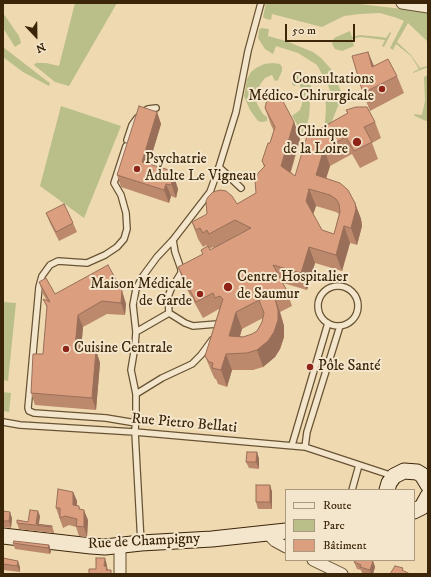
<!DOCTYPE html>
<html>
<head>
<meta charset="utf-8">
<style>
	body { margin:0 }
	#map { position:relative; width:431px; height:577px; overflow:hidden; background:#eed9b1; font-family:"IM FELL DW Pica",serif }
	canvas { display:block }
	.frame { position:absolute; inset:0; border:4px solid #3c2609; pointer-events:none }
	.legend { position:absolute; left:285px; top:489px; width:130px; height:72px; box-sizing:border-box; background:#f4e6cc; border:1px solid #aa997e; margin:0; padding:5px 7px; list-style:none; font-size:12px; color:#3c2609 }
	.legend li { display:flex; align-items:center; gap:8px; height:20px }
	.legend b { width:20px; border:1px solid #aa997e }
	.north { position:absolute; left:16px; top:16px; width:40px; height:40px; -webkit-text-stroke:3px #f4e6cc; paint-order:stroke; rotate:158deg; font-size:11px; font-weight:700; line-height:16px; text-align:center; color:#3c2609 }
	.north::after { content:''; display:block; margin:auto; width:14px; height:18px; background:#3c2609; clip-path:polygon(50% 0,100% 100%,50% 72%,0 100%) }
	.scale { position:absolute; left:285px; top:24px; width:70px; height:18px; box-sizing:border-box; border:2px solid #3c2609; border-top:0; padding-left:5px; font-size:12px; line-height:14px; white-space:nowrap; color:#3c2609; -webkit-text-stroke:3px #f4e6cc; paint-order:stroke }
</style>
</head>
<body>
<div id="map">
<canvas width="431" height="577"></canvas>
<div class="frame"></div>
<ul class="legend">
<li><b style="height:5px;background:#f4e6cc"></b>Route</li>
<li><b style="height:11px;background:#babf8a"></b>Parc</li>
<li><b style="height:11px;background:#db9f7f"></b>Bâtiment</li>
</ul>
<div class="north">N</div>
<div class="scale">50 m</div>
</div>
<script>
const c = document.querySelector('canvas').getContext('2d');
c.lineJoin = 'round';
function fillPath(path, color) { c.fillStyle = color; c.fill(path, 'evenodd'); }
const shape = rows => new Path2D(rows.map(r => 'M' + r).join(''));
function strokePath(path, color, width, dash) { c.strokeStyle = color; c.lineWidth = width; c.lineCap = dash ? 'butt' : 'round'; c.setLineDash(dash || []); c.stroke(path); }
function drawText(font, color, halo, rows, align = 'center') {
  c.font = font + ' "IM FELL DW Pica",serif'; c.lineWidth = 4; c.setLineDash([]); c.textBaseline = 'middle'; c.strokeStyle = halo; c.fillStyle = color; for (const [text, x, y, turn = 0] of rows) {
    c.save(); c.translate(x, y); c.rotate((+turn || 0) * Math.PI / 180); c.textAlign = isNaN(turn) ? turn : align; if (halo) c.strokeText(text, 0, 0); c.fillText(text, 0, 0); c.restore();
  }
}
fillPath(shape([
	[75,3,117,3,69,86,55,82,34,65,36,63,46,63,59,66],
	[266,3,351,3,428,12,428,42,408,23,397,42,411,55,420,68,427,66,428,67,413,73,413,72,419,69,411,56,396,44,393,50,390,48,404,21,397,18,380,13,360,14,344,16,322,27,272,14,271,20,266,19,263,17],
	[3,13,19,36,21,43,15,47,3,28],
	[261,28,269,29,268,36,286,41,313,52,321,58,331,69,335,77,342,94,349,92,350,96,349,102,338,106,332,121,342,137,322,136,325,122,326,109,325,97,331,94,328,85,317,65,298,53,276,46,273,54,265,49,258,38,259,30],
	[350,31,352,37,360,35,381,37,386,38,390,32,391,33,384,47,382,46,385,40,360,37,352,39,354,46,342,51,335,49,332,44,334,38],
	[3,47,47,81,50,83,49,86,23,72,3,57],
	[273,63,280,64,282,67,282,71,278,80,275,81,272,75,265,78,261,83,256,93,257,104,263,114,267,117,267,121,262,122,258,121,250,110,244,96,245,91,247,79,251,72,256,68,264,64],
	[296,71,308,81,314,91,308,93,310,103,309,117,304,136,292,116,300,110,302,104,303,97,302,90,299,84,294,86,292,84,292,76,294,72],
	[428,75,428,120,426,121,415,116,414,114,422,115,425,101,424,77],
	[61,106,121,126,84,218,40,186],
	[3,302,16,303,8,381,3,380],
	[3,392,11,393,9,412,3,411]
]), '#babf8a');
const lane = shape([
	[143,112,148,109,156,108],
	[127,140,132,125,137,118],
	[126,146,114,183,121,195,126,213,127,229,124,239,117,247,105,255,87,263,58,261,50,265,42,276,39,287,28,408,29,411,34,413,106,418,136,423],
	[219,167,241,188],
	'318 306a20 20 0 1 1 40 0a20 20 0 1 1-40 0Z',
	[169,313,168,297,171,289,181,273,181,269,175,252,173,240],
	[136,332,169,313,185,323,193,326,217,324,221,320],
	[136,394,162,378,192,364,201,355,212,340],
	[3,422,20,425,135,432,305,447,393,476],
	[292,445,328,323],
	[305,447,307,432,340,326],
	[352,490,359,465],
	[141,543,135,432,136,411,136,394,131,370,135,346,136,332,133,305,136,289,143,276,157,257,173,240,210,192,219,167,236,112,248,51,261,3]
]);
const street = shape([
	[402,3,428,7],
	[269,533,271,537,275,541,286,547],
	[313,560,342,574],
	[120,574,120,546]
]);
const secondary = shape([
	[387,490,389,483,394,476,404,471,417,472,422,475,428,485],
	[414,511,422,507,428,496],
	[3,536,91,546,105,547,141,543,212,539,286,531]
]);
strokePath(lane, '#685333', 8);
strokePath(street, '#685333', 13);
strokePath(secondary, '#3c2609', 17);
strokePath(lane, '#f4e6cc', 5.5);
strokePath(street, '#f4e6cc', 11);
strokePath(secondary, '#f4e6cc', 15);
fillPath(shape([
	[368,52,374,66,397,76,404,93,370,111,363,93],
	[265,108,294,122,300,139,291,172,295,176,348,114,346,110,375,122,381,138,372,143,378,159,360,168,352,154,330,166,326,178,355,203,361,219,362,226,357,245,350,243,342,271,315,263,307,290,283,283,286,289,292,306,280,312,284,326,284,337,280,349,275,357,263,367,253,370,232,370,227,387,218,384,216,379,215,379,212,373,205,356,219,310,219,309,203,318,184,284,178,267,203,254,201,250,207,246,206,245,203,247,198,239,192,222,237,204,256,193,264,167,262,161,270,143,274,131,271,125],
	[316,206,336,212,339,214,334,234,322,230,313,214],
	[213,247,214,248,210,250,209,249],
	[263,318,262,322,257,331,252,334,243,337,240,336,242,329],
	[157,112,161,124,149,164,171,175,178,189,176,198,171,196,169,203,121,187,117,175],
	[46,213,73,223,77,232,59,241,50,223],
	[39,282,55,294,122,291,126,304,125,315,107,314,83,327,81,349,96,350,100,363,96,410,35,405,31,393,43,354,47,308,43,299,47,301,43,294],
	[257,452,259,459,259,469,249,468,246,462],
	[270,485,272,492,272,509,258,509,256,502],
	[73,492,77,501,77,506,79,506,80,510,88,520,87,537,79,536,76,527,69,525,63,528,56,508],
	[3,511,12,518,11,528,3,527],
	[40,516,39,524,52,526,54,532,54,533,19,529,17,523,28,522],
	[13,543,49,545,51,551,50,554,15,549],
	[3,558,20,567,20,572,3,570],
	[355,560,373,560,372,561,373,561,375,567,373,574,365,574,362,573,361,570,357,569,354,562]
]), '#bc896d');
fillPath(shape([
	[368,52,375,69,372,67],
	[157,112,161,124,146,174,142,162],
	[294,122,300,139,287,183,281,166],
	[324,149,330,166,322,192,316,175],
	[169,170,173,180,174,176,178,189,176,198,168,174],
	[166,184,171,196,169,203,164,190],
	[309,189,316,206,312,218,306,201],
	[355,203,361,219,362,226,357,245,351,228],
	[344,226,350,243,342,271,336,255],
	[309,247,315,263,307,290,301,273],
	[122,291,126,304,125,315,121,303],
	[274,295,280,312,284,326,284,337,280,349,275,357,263,367,257,350],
	[236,312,242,329,235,352,229,336],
	[78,315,83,327,80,361,75,348],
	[96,350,100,363,96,410,92,398],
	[226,354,232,370,227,387,221,370],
	[257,452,259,459,259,469,256,462],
	[270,485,272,492,272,509,270,502],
	[73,492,77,501,76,515,73,505],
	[84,510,88,520,87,537,84,527],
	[38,511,40,516,38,526,36,524],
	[10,512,12,518,11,528,9,521],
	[49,545,51,551,50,554,48,548],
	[105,558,107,565,107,567,109,573,104,566],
	[18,561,20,567,20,572,17,566],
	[373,561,375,567,373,574,371,574,370,570]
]), '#996f59');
const building = shape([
	[368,52,372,67,388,59,397,76,363,93,352,56,368,52],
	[277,90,294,122,281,166,295,176,307,136,348,113,346,110,356,107,367,107,375,122,364,127,372,142,354,151,346,137,324,149,316,175,340,183,348,190,355,203,356,209,351,228,344,226,336,255,309,247,301,273,273,265,286,289,274,295,278,310,278,320,274,332,268,341,257,350,247,353,226,354,221,370,212,368,213,363,209,362,205,356,223,299,220,296,215,298,213,293,196,302,178,267,203,254,201,250,208,246,210,250,251,228,235,220,209,234,207,230,203,233,200,228,196,230,192,222,207,214,206,201,208,197,213,192,220,190,226,191,232,196,237,204,256,193,255,180,258,173,265,166,262,161,268,143,270,143,275,127,265,108,268,95,277,90],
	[309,189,330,195,336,199,339,204,340,212,334,234,322,230,306,201,309,189],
	[259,300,264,313,262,322,257,331,252,334,243,337,229,336,236,312,259,300],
	[139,106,157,112,142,162,169,170,168,174,174,176,171,185,166,184,164,190,117,175,139,106],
	[64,204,73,223,56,232,46,213,64,204],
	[108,265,122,291,121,303,102,301,78,315,75,348,96,350,92,398,31,393,33,354,43,354,47,306,43,299,50,302,39,282,46,278,55,294,108,265],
	[247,452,257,452,256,462,246,462,247,452],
	[256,485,270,485,270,502,256,502,256,485],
	[58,489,73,492,73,505,79,506,79,509,84,510,84,527,76,526,77,519,65,516,60,518,60,508,56,508,58,489],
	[30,510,38,511,36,524,52,526,52,527,17,523,17,520,28,522,30,510],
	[3,511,10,512,9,521,3,521,3,511],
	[14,541,49,545,48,548,13,543,14,541],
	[3,558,18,561,17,566,3,564,3,558],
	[96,558,105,558,104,566,107,567,106,570,111,570,111,574,89,574,89,569,96,569,96,558],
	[355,560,370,560,373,561,370,570,360,567,361,565,354,562,355,560],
	[395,566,403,568,402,570,410,574,390,574,395,566]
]);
fillPath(building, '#db9f7f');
strokePath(building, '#996f59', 1);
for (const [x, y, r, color] of [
	[382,89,4,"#8f2418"],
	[357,142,5,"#8f2418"],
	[137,169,4,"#8f2418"],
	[228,287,5,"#8f2418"],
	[200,294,4,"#8f2418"],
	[66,349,4,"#8f2418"],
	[310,367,4,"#8f2418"]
]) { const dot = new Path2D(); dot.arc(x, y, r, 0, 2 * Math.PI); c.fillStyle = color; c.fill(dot); strokePath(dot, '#f4e6cc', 1.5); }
drawText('15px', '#3c2609', '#f4e6cc', [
	["Consultations",374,80,"right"],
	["Médico-Chirurgicale",374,97,"right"],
	["Clinique",348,133,"right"],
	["de la Loire",348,150,"right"],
	["Psychatrie",145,160],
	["Adulte Le Vigneau",145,177],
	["Centre Hospitalier",237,278],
	["de Saumur",237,295],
	["Maison Médicale",192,285,"right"],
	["de Garde",192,302,"right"],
	["Cuisine Centrale",74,349],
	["Pôle Santé",318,367]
], 'left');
drawText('15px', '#3c2609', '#f4e6cc', [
	["Rue Pietro Bellati",184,424,5],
	["Rue de Champigny",144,542,-3]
]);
</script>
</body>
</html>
